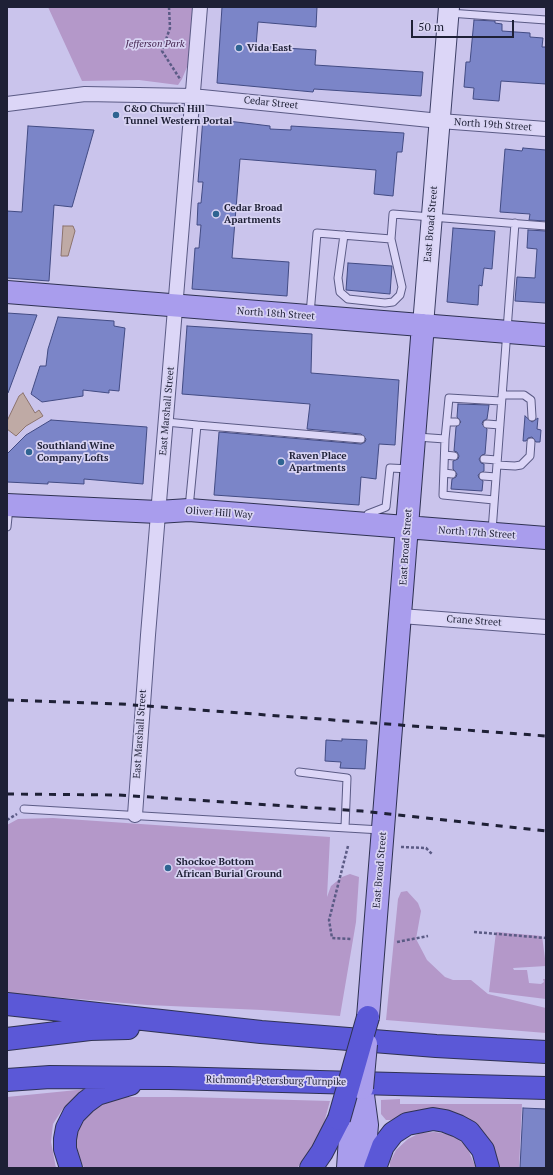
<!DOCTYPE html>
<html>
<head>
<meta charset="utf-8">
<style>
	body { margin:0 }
	#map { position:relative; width:553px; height:1175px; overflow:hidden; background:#cac4ec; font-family:"PT Serif",serif }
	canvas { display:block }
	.frame { position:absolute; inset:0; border:8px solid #1e2036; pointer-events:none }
	.scale { position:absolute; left:411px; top:20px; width:103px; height:18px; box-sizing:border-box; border:2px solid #1e2036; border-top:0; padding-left:5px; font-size:12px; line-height:14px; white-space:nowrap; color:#1e2036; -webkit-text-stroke:3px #d8d3f3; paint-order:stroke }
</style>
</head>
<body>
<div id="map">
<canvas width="553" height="1175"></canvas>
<div class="frame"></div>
<div class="scale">50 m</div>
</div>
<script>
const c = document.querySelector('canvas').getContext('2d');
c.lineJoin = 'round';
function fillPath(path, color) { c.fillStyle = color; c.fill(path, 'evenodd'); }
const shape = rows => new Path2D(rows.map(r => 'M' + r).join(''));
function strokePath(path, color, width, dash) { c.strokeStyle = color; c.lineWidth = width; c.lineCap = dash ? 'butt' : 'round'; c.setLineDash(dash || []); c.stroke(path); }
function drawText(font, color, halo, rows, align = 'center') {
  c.font = font + ' "PT Serif",serif'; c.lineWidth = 3.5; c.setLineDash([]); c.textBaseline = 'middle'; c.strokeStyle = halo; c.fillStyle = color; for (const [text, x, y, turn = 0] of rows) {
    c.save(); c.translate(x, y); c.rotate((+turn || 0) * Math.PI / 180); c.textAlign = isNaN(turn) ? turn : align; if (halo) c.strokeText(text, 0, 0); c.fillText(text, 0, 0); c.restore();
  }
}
fillPath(shape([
	[48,7,200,7,197,43,182,79,178,85,139,80,82,81],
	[53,818,330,837,327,897,331,886,342,877,350,874,359,877,356,922,340,1016,262,1010,147,1005,7,993,7,825,18,819],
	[407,891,418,903,421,911,416,939,427,960,445,977,453,980,471,980,488,994,546,1008,546,1033,386,1020,398,899,401,892],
	[496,932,542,936,546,966,513,968,514,970,527,970,529,983,541,984,544,982,543,979,546,979,546,999,489,992],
	[87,1089,76,1096,62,1110,53,1124,51,1142,56,1168,7,1168,7,1097],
	[114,1097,186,1097,330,1101,324,1123,308,1155,297,1168,84,1168,76,1148,77,1130,84,1114],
	[400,1099,400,1104,522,1104,519,1168,498,1168,493,1148,407,1113,391,1120,386,1120,381,1114,381,1100],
	[435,1132,447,1134,458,1139,467,1147,476,1168,390,1168,390,1162,396,1150,408,1139,420,1133]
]), '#b498c9');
const water = shape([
	[63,226,73,226,75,231,68,256,61,256,63,226],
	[23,393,35,413,39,410,43,416,26,426,16,436,7,429,7,421,19,396,23,393]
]);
fillPath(water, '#bfaaa5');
strokePath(water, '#8c736d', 1);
const building = shape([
	[222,7,317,7,316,27,258,22,256,46,316,50,315,65,423,72,421,96,314,89,313,92,217,83,222,7],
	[474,20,495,21,495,23,502,24,502,31,530,33,530,37,543,38,542,47,546,47,546,84,501,81,499,101,473,99,474,88,464,87,466,62,470,62,474,20],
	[203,118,270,126,270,129,291,130,291,126,404,133,402,152,397,152,393,196,374,194,376,170,240,159,232,258,289,262,287,296,192,289,195,248,199,248,201,225,197,225,198,203,201,203,203,182,198,182,203,118],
	[28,126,94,130,72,207,54,205,49,281,7,278,7,211,22,212,28,126],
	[523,148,546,150,546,221,529,220,530,214,500,212,505,149,522,151,523,148],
	[453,228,495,231,492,269,484,268,482,286,479,285,478,305,447,302,453,228],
	[528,230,546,231,546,303,515,301,517,277,535,278,537,249,527,248,528,230],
	[348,263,392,266,390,294,346,290,348,263],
	[7,313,37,315,8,393,7,393,7,313],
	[58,317,114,321,114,326,125,328,119,391,109,390,109,393,83,390,83,396,42,402,31,394,40,366,46,366,48,349,58,317],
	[187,326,312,334,311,373,399,380,395,445,379,444,376,479,361,477,359,505,214,495,219,432,361,444,365,442,366,439,361,434,307,429,310,404,182,394,187,326],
	[458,404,489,405,487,419,483,421,482,424,487,429,485,454,482,455,479,459,481,463,484,464,484,471,478,475,479,478,483,481,482,491,451,489,452,479,456,477,457,474,453,469,453,461,458,459,459,456,457,452,454,451,456,427,461,422,457,417,458,404],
	[525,416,532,422,538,418,537,429,541,430,540,442,536,442,532,437,528,438,526,441,523,441,525,416],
	[51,420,147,427,143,484,84,479,84,484,48,482,48,484,7,482,7,454,26,435,51,420],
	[342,739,367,740,365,769,340,768,341,762,325,761,326,740,342,741,342,739],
	[523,1108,546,1109,546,1168,520,1168,523,1108]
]);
fillPath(building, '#7b85c8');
strokePath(building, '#424b83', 1);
const lane = shape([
	[449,13,546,20],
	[344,235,338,278,340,292,348,299,385,303,393,302,400,295,402,287,391,239,393,214,546,226],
	[310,314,317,233,391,239],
	[502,395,524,395,531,400,532,417],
	[166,422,197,425,189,508],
	[447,422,456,422],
	[487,424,500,425],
	[197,425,361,439],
	[417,437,445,439,443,495,494,500],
	[445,439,449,398,501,401],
	[445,455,454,456],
	[484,459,497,460],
	[497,465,515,466,521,465,530,456,531,442],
	[444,473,452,474],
	[483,476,496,477],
	[367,522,368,514,386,507,390,468,410,469],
	[7,527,9,507],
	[492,531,515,223],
	[299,772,347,778,345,827],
	[24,809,381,830]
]);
const street = shape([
	[7,104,85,94,192,96,440,121,546,129],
	[401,616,546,627],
	[135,815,148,635,200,7]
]);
const secondary = shape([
	[423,325,449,7]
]);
const primary = shape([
	[7,292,546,335],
	[7,505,158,512,189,510,546,538],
	[368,1017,423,325],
	[363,1095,367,1125,363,1168],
	[348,1168,351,1123,362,1088]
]);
const highway = shape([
	[7,1004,261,1032,436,1046,546,1052],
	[7,1039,90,1029,128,1028],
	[7,1080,50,1077,169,1078,546,1088],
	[71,1168,65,1149,65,1139,67,1128,74,1114,86,1102,97,1094,130,1084],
	[311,1168,322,1152,339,1119],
	[375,1168,383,1146,393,1133,407,1124,433,1119,445,1121,458,1126,469,1132,483,1150,488,1168]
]);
strokePath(lane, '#5b5b85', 9);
strokePath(street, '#5b5b85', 16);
strokePath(secondary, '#3e4067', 22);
strokePath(primary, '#2f3253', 24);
strokePath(highway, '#2f3253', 24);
strokePath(shape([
	[169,7,170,28,162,51,180,79],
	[7,820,17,814],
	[348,846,329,920,332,938,351,939],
	[401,847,426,848,433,855],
	[474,932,546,938],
	[397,942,428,936]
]), '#5b5b85', 2.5, [3, 2]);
strokePath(lane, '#dcd6f7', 7);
strokePath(street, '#dcd6f7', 14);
strokePath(secondary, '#dcd6f7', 20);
strokePath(primary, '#a99ded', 22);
strokePath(highway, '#5b58d7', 22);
strokePath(shape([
	[7,700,121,704,546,736],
	[7,794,119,795,362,811,546,831]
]), '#1e2036', 3, [7, 7]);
const primaryBridge = shape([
	[362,1088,366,1044]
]);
const highwayBridge = shape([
	[339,1119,368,1017]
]);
strokePath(primaryBridge, '#2f3253', 24, []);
strokePath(highwayBridge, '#2f3253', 24, []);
strokePath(primaryBridge, '#a99ded', 22);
strokePath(highwayBridge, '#5b58d7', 22);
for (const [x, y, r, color] of [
	[239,48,4,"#2e6491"],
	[116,115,4,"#2e6491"],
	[216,214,4,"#2e6491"],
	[29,452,4,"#2e6491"],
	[281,462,4,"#2e6491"],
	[168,868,4,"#2e6491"]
]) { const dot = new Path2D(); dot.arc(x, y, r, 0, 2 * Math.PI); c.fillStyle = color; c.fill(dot); strokePath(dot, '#d8d3f3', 1.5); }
drawText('italic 10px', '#452651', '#d8d3f3', [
	["Jefferson Park",155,44]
]);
drawText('bold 10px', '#1e2036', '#d8d3f3', [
	["Vida East",247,48],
	["C&O Church Hill",124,109],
	["Tunnel Western Portal",124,121],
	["Cedar Broad",224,208],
	["Apartments",224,220],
	["Southland Wine",37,446],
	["Company Lofts",37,458],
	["Raven Place",289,456],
	["Apartments",289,468],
	["Shockoe Bottom",176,862],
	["African Burial Ground",176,874]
], 'left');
drawText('10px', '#1e2036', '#d8d3f3', [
	["Cedar Street",271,103,6],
	["North 19th Street",493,125,4],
	["East Broad Street",431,224,-85],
	["North 18th Street",276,314,4],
	["East Marshall Street",167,411,-85],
	["Oliver Hill Way",219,513,4],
	["North 17th Street",477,533,4],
	["East Broad Street",406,547,-86],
	["Crane Street",474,621,4],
	["East Marshall Street",140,734,-86],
	["East Broad Street",380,870,-85],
	["Richmond-Petersburg Turnpike",276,1081,1]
]);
</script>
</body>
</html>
